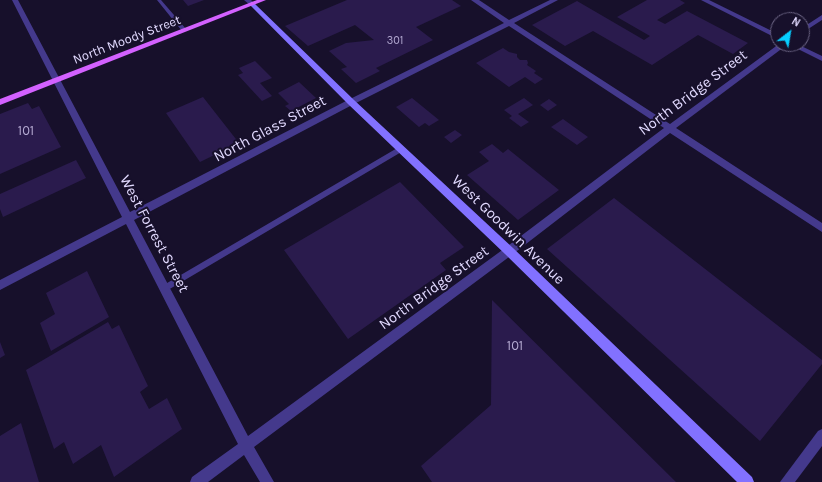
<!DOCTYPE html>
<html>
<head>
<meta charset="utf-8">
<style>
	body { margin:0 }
	#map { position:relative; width:822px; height:482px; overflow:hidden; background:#17102b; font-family:Karla,sans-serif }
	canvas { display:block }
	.north { position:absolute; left:770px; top:12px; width:40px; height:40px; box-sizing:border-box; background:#17102b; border:1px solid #686180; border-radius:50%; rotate:31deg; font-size:11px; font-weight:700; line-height:16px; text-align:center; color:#e2daff }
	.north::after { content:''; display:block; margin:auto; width:14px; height:18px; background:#06ceff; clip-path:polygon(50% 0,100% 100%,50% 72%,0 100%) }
</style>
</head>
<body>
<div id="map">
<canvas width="822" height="482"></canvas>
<div class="north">N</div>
</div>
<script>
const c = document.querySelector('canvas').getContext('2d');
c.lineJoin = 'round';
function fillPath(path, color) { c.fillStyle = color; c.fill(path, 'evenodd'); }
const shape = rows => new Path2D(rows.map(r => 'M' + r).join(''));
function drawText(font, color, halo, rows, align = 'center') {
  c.font = font + ' Karla,sans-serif'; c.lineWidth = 4; c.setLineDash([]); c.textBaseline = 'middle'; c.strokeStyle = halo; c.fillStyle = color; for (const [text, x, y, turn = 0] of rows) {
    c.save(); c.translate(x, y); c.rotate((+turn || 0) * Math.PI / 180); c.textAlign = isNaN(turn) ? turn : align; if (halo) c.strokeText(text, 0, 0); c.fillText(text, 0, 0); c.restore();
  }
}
fillPath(shape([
	[183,0,204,0,188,6],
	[347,0,452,0,461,6,416,27,433,40,376,68,380,71,356,83,341,69,347,67,329,51,346,43,374,40,355,25,308,46,285,26],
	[647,0,680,0,685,3,657,20,665,24,687,11,748,43,733,54,698,35,652,65,593,31,565,46,532,25,577,1,644,40,650,36,617,17],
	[503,48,509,52,517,54,517,57,520,60,527,60,528,63,527,65,536,71,534,73,543,79,535,84,525,77,509,87,476,63],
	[255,61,272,78,260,83,272,96,262,101,238,75,243,73,239,68],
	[299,82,316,98,291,111,285,106,289,104,278,93],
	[203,97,239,143,200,162,166,113],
	[412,98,439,120,429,126,425,123,419,127,396,107],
	[524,98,533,105,518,114,529,122,521,127,509,118,512,116,504,110],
	[549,99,557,105,548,111,540,105],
	[28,103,32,109,39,106,61,147,0,174,0,114],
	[563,119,588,137,577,145,551,127],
	[455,130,462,135,451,143,444,137],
	[492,144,503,153,508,149,559,190,518,220,467,175,489,161,479,152],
	[76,160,86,178,3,217,0,209,0,194],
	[400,182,464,247,440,263,446,270,348,339,284,250],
	[614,198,822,360,822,364,760,441,547,249],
	[87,271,109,317,51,351,40,323,55,314,46,293],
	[492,300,585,392,676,482,432,482,421,466,491,405],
	[108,322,112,329,119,325,148,386,140,392,149,409,167,398,182,429,114,477,101,445,73,464,64,442,54,449,26,370],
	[0,342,5,355,0,358],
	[21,423,39,482,0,482,0,436]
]), '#2a1b4d');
fillPath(shape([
	[157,0,161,0,186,29,186,31,182,31,157,0],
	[399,147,403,147,404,149,403,151,168,290,165,291,162,290,161,288,162,286,399,147]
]), '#44398c');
fillPath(shape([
	[12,0,18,0,130,212,348,100,504,23,471,0,479,0,509,20,550,0,558,0,514,23,670,124,779,44,797,44,822,56,822,61,788,44,676,128,822,223,822,232,670,133,513,254,254,447,274,482,260,482,244,455,208,482,190,482,192,477,238,444,126,224,0,290,0,280,122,217,12,0],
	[509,26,664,128,505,248,248,436,134,220,354,104,509,26],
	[244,0,251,0,255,4,250,5,244,0],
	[701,0,709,0,778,34,778,39,701,0],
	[822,15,822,20,802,33,802,28,822,15]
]), '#44398c');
fillPath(shape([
	[822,429,822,446,795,482,780,482,818,431,822,429]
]), '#44398c');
fillPath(shape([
	[252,2,254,3,354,100,513,248,752,477,754,482,737,482,505,254,348,104,250,5,249,4,252,2]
]), '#8271ff');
fillPath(shape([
	[257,0,266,0,0,105,0,99,257,0]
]), '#d361ff');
drawText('11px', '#b4aad2', null, [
	["301",395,41]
]);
drawText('13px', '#e2daff', '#17102b', [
	["North Moody Street",127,40,-21]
]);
drawText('13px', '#b4aad2', null, [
	["101",26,131],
	["101",515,346]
]);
drawText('15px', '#e2daff', '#17102b', [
	["North Bridge Street",693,93,-37],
	["North Glass Street",270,129,-28],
	["West Goodwin Avenue",508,230,44],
	["West Forrest Street",154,234,62],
	["North Bridge Street",434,288,-36]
]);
</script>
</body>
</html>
